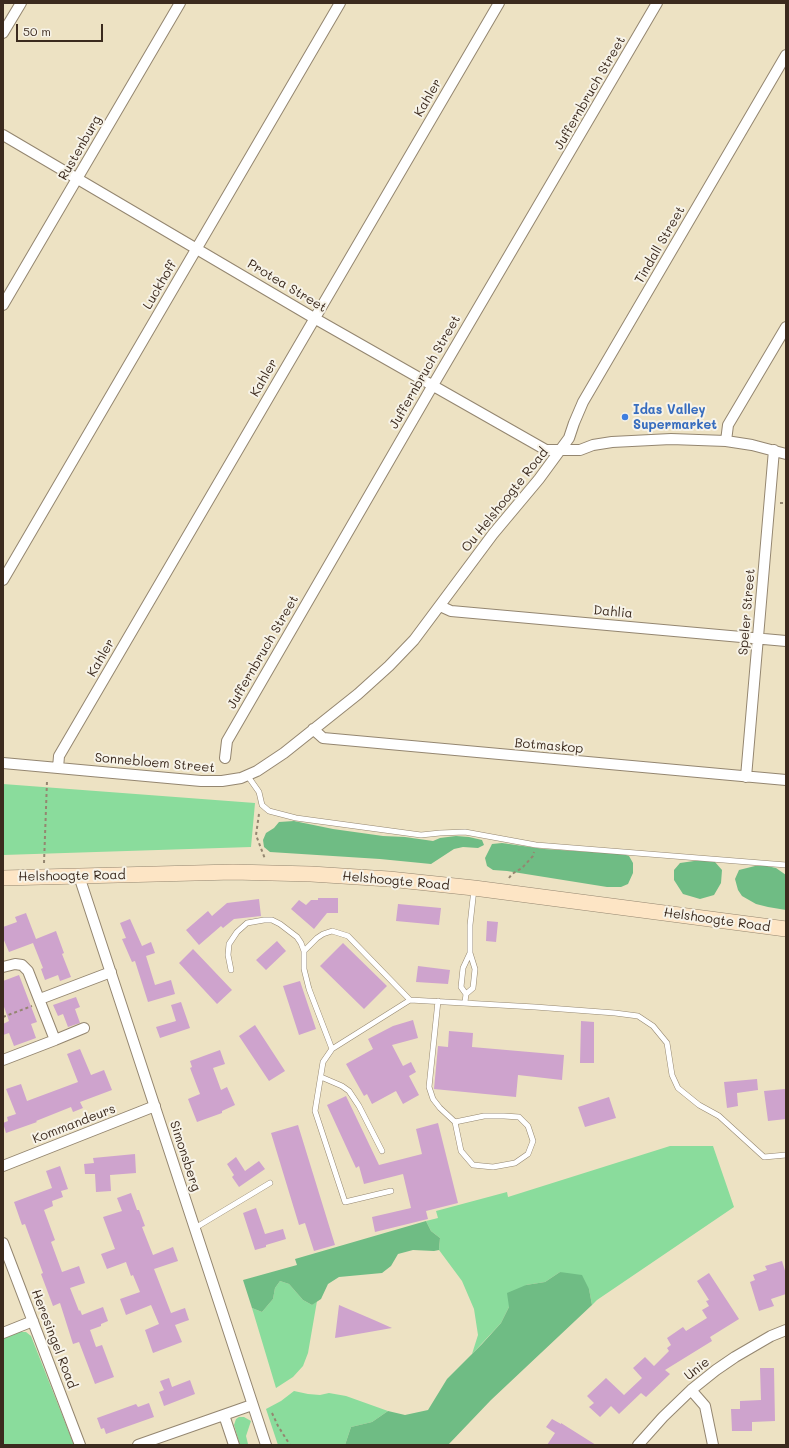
<!DOCTYPE html>
<html>
<head>
<meta charset="utf-8">
<style>
	body { margin:0 }
	#map { position:relative; width:789px; height:1448px; overflow:hidden; background:#ede2c3; font-family:Mali,sans-serif }
	canvas { display:block }
	.frame { position:absolute; inset:0; border:4px solid #3b2a1e; pointer-events:none }
	.scale { position:absolute; left:16px; top:24px; width:87px; height:18px; box-sizing:border-box; border:2px solid #3b2a1e; border-top:0; padding-left:5px; font-size:12px; line-height:14px; white-space:nowrap; color:#3b2a1e; -webkit-text-stroke:3px #f7f3e8; paint-order:stroke }
</style>
</head>
<body>
<div id="map">
<canvas width="789" height="1448"></canvas>
<div class="frame"></div>
<div class="scale">50 m</div>
</div>
<script>
const c = document.querySelector('canvas').getContext('2d');
c.lineJoin = 'round';
function fillPath(path, color) { c.fillStyle = color; c.fill(path, 'evenodd'); }
const shape = rows => new Path2D(rows.map(r => 'M' + r).join(''));
function strokePath(path, color, width, dash) { c.strokeStyle = color; c.lineWidth = width; c.lineCap = dash ? 'butt' : 'round'; c.setLineDash(dash || []); c.stroke(path); }
function drawText(font, color, halo, rows, align = 'center') {
  c.font = font + ' Mali,sans-serif'; c.lineWidth = 4; c.setLineDash([]); c.textBaseline = 'middle'; c.strokeStyle = halo; c.fillStyle = color; for (const [text, x, y, turn = 0] of rows) {
    c.save(); c.translate(x, y); c.rotate((+turn || 0) * Math.PI / 180); c.textAlign = isNaN(turn) ? turn : align; if (halo) c.strokeText(text, 0, 0); c.fillText(text, 0, 0); c.restore();
  }
}
fillPath(shape([
	[3,784,255,803,251,847,3,855],
	[670,1146,713,1146,734,1207,597,1300,592,1305,589,1289,560,1272,545,1282,526,1285,509,1307,501,1323,472,1354,478,1335,474,1309,462,1281,439,1250,440,1238,431,1231,426,1221,438,1218,436,1211,507,1192,508,1197],
	[280,1281,289,1284,303,1300,312,1305,317,1301,308,1353,303,1366,293,1377,276,1388,252,1308,262,1312,273,1299,275,1288],
	[19,1332,26,1332,31,1336,74,1445,3,1445,3,1338],
	[294,1391,308,1394,320,1395,329,1393,346,1396,388,1411,372,1422,351,1427,345,1445,278,1445,266,1409,281,1401],
	[239,1417,244,1417,251,1421,246,1436,248,1444,251,1445,240,1445,234,1425,236,1419]
]), '#8adc9c');
fillPath(shape([
	[294,821,333,829,383,836,405,837,433,841,440,838,456,836,469,837,482,840,484,845,478,848,463,847,454,849,431,864,380,859,270,852,264,847,263,840,266,833,274,828,279,822],
	[502,843,544,849,623,854,629,856,633,863,633,873,628,884,621,887,607,887,507,871,493,870,487,866,485,858,492,844],
	[701,860,715,862,722,870,721,883,714,895,700,899,683,894,674,880,674,870,680,863],
	[755,866,767,866,776,868,786,875,786,910,768,907,756,904,742,896,738,890,735,879,739,870],
	[426,1221,431,1231,440,1238,439,1250,434,1251,413,1250,398,1254,391,1266,382,1273,339,1277,328,1284,321,1299,312,1305,303,1300,289,1284,280,1281,275,1288,273,1299,262,1312,252,1308,243,1280,297,1265,295,1259],
	[560,1272,582,1275,589,1289,592,1305,491,1400,448,1445,345,1445,351,1427,372,1422,388,1411,405,1415,428,1410,447,1379,482,1344,501,1323,509,1307,507,1293,526,1285,545,1282]
]), '#6fbc84');
fillPath(shape([
	[318,898,338,898,338,913,327,913,314,929,291,909,299,900,306,905,311,900,318,900],
	[259,899,261,916,234,919,223,928,221,926,199,945,186,930,208,911,212,916,227,903],
	[398,904,441,908,439,925,396,921],
	[26,913,36,939,56,931,64,953,62,954,71,977,60,981,58,975,45,980,41,969,43,968,33,943,9,952,3,938,3,927,17,922,15,917],
	[130,919,142,946,151,942,155,953,146,956,155,985,171,980,175,994,148,1002,135,961,132,962,122,939,126,938,120,923],
	[487,921,498,922,496,942,486,941],
	[277,941,286,951,266,970,256,960],
	[343,943,387,986,364,1009,320,966],
	[193,949,232,990,217,1004,179,963],
	[418,966,450,970,448,984,416,982],
	[19,975,37,1022,31,1024,36,1038,14,1046,9,1033,3,1035,3,1024,9,1021,3,1004,3,981],
	[300,981,316,1029,299,1035,283,986],
	[76,997,80,1007,75,1009,80,1023,68,1027,63,1014,58,1016,53,1005],
	[181,1002,190,1028,160,1038,156,1027,176,1021,171,1005],
	[413,1020,418,1038,392,1045,403,1066,411,1062,416,1072,409,1076,419,1095,403,1104,396,1091,372,1104,367,1094,364,1096,346,1064,373,1049,368,1039,393,1026],
	[581,1021,594,1022,594,1063,580,1063],
	[255,1025,285,1071,269,1081,239,1036],
	[449,1031,473,1033,472,1047,564,1055,562,1080,518,1075,516,1097,434,1089,438,1046,448,1047],
	[80,1049,91,1075,104,1070,112,1090,80,1102,83,1108,73,1112,71,1107,36,1121,37,1122,6,1133,3,1123,8,1121,7,1117,16,1114,6,1089,21,1084,27,1101,78,1082,67,1054],
	[220,1050,225,1064,213,1068,221,1090,227,1087,235,1105,222,1111,222,1113,197,1122,188,1099,200,1094,190,1068,192,1067,190,1061],
	[757,1079,758,1090,737,1093,738,1106,727,1108,724,1082],
	[785,1089,786,1119,768,1121,764,1091],
	[346,1096,379,1165,422,1154,416,1129,438,1123,458,1203,426,1211,428,1219,375,1232,372,1217,411,1208,403,1174,364,1184,359,1166,356,1168,327,1105],
	[609,1097,616,1118,585,1127,578,1107],
	[298,1125,335,1245,314,1251,305,1223,299,1225,271,1133],
	[135,1154,136,1173,110,1175,111,1191,96,1192,95,1174,85,1174,84,1164,94,1163,93,1158],
	[236,1157,245,1171,259,1161,265,1169,239,1187,232,1177,234,1175,227,1164],
	[60,1166,68,1189,61,1191,63,1197,52,1201,53,1206,44,1210,55,1240,51,1242,62,1272,79,1266,85,1283,70,1288,79,1311,80,1310,82,1315,103,1307,108,1321,101,1324,101,1326,90,1330,96,1347,102,1345,114,1377,95,1384,79,1342,73,1344,60,1303,53,1306,41,1274,43,1273,25,1224,22,1225,14,1202,52,1188,46,1171],
	[131,1193,137,1210,139,1210,145,1226,142,1227,153,1255,173,1247,178,1261,154,1269,171,1313,185,1308,189,1320,175,1325,182,1342,153,1353,145,1330,159,1324,151,1305,126,1315,120,1299,140,1292,133,1275,131,1276,126,1262,107,1269,101,1254,115,1249,103,1217,122,1211,117,1198],
	[256,1208,265,1234,283,1229,286,1239,266,1245,266,1247,255,1250,243,1213],
	[782,1261,786,1274,786,1294,771,1299,774,1306,759,1311,750,1282,755,1280,753,1275,767,1270,765,1266],
	[709,1273,739,1319,710,1337,712,1341,665,1370,670,1374,646,1397,641,1393,619,1414,611,1406,600,1417,589,1407,594,1403,587,1396,606,1378,624,1395,642,1378,633,1368,645,1357,654,1366,669,1351,667,1348,671,1345,667,1338,683,1327,686,1331,707,1318,702,1310,709,1306,706,1301,709,1300,697,1281],
	[339,1305,374,1320,392,1328,335,1338],
	[760,1368,774,1368,775,1421,752,1422,752,1431,732,1431,731,1409,740,1409,740,1401,761,1400],
	[169,1378,172,1387,190,1380,195,1394,164,1406,159,1392,164,1390,160,1381],
	[149,1403,154,1417,106,1434,104,1428,101,1429,97,1418,136,1404,138,1407],
	[552,1419,561,1424,561,1423,596,1445,547,1445,555,1433,546,1427]
]), '#cea3cd');
const lane = shape([
	[247,775,259,792,262,805,269,811,296,818,421,835,440,833,465,832,536,845,786,865],
	[231,970,228,955,229,944,237,932,247,923,264,920,272,920,280,924,297,937,301,943,304,951],
	[466,994,461,987,463,968,470,953],
	[438,1001,429,1087,433,1099,440,1108,455,1122,461,1151,473,1165,493,1167,515,1163,528,1154,533,1141,528,1126,519,1117,504,1116,484,1116,455,1122],
	[465,1002,466,994,473,988,475,969,470,953,470,925,474,889],
	[332,1049,309,989,304,969,304,951,317,938,323,934,332,931,348,936,410,1000],
	[321,1077,342,1086,349,1091,359,1106,382,1151],
	[391,1191,345,1202,315,1111,323,1062,332,1049,410,1000,535,1007,615,1013,638,1016,653,1026,667,1043,672,1075,678,1088,699,1105,719,1116,764,1157,786,1155],
	[195,1228,270,1183]
]);
const street = shape([
	[3,33,21,3],
	[3,135,314,318,546,450,580,450,593,445,612,442,671,439,726,441,752,445,786,454],
	[3,305,180,3],
	[726,441,728,425,786,327],
	[3,580,340,3],
	[440,606,451,611,786,641],
	[313,729,323,738,786,780],
	[225,758,227,741,433,385,657,3],
	[3,763,201,781,222,781,241,778,257,771,284,753,358,694,389,666,414,640,493,534,539,479,569,438,574,423,583,402,786,55],
	[58,768,59,756,499,3],
	[746,777,774,450],
	[79,876,266,1445],
	[3,967,15,964,22,965,28,971,55,1040,3,1060],
	[40,999,111,972],
	[55,1040,84,1028],
	[3,1166,155,1106],
	[3,1243,80,1445],
	[3,1333,33,1321],
	[691,1390,705,1406,713,1445],
	[224,1415,234,1445],
	[138,1445,252,1405],
	[638,1445,663,1417,691,1390,716,1370,735,1357,771,1336,786,1330]
]);
const secondary = shape([
	[3,878,233,872,311,874,389,879,474,888,786,929]
]);
strokePath(lane, '#948670', 6);
strokePath(street, '#948670', 12);
strokePath(secondary, '#948670', 16);
strokePath(shape([
	[780,503,786,503],
	[259,814,256,835,265,859],
	[44,863,47,781],
	[509,878,512,874,522,868,533,856,534,852],
	[3,1017,32,1006],
	[272,1413,278,1426,290,1445]
]), '#948670', 2, [3, 3]);
strokePath(lane, '#fff', 5);
strokePath(street, '#fff', 10);
strokePath(secondary, '#fde5c5', 15);
for (const [x, y, r, color] of [
	[625,417,4,"#3f7fe0"]
]) { const dot = new Path2D(); dot.arc(x, y, r, 0, 2 * Math.PI); c.fillStyle = color; c.fill(dot); strokePath(dot, '#f7f3e8', 1.5); }
drawText('13px', '#3b2a1e', '#f7f3e8', [
	["Juffernbruch Street",590,93,-60],
	["Kahler",428,98,-60],
	["Rustenburg",80,148,-60],
	["Tindall Street",660,245,-60],
	["Luckhoff",160,285,-60],
	["Protea Street",287,286,31],
	["Juffernbruch Street",425,372,-60],
	["Kahler",264,378,-60],
	["Ou Helshoogte Road",505,500,-51],
	["Dahlia",613,612,5],
	["Speler Street",747,612,-85],
	["Juffernbruch Street",263,652,-60],
	["Kahler",101,658,-60],
	["Botmaskop",549,746,5],
	["Sonnebloem Street",155,763,5],
	["Helshoogte Road",72,876,-1],
	["Helshoogte Road",396,881,5],
	["Helshoogte Road",717,920,8],
	["Kommandeurs",74,1124,-21],
	["Simonsberg",185,1156,72],
	["Heresingel Road",54,1339,69],
	["Unie",697,1369,-38]
]);
drawText('bold 13px', '#366cbe', '#f7f3e8', [
	["Idas Valley",633,410],
	["Supermarket",633,425]
], 'left');
</script>
</body>
</html>
